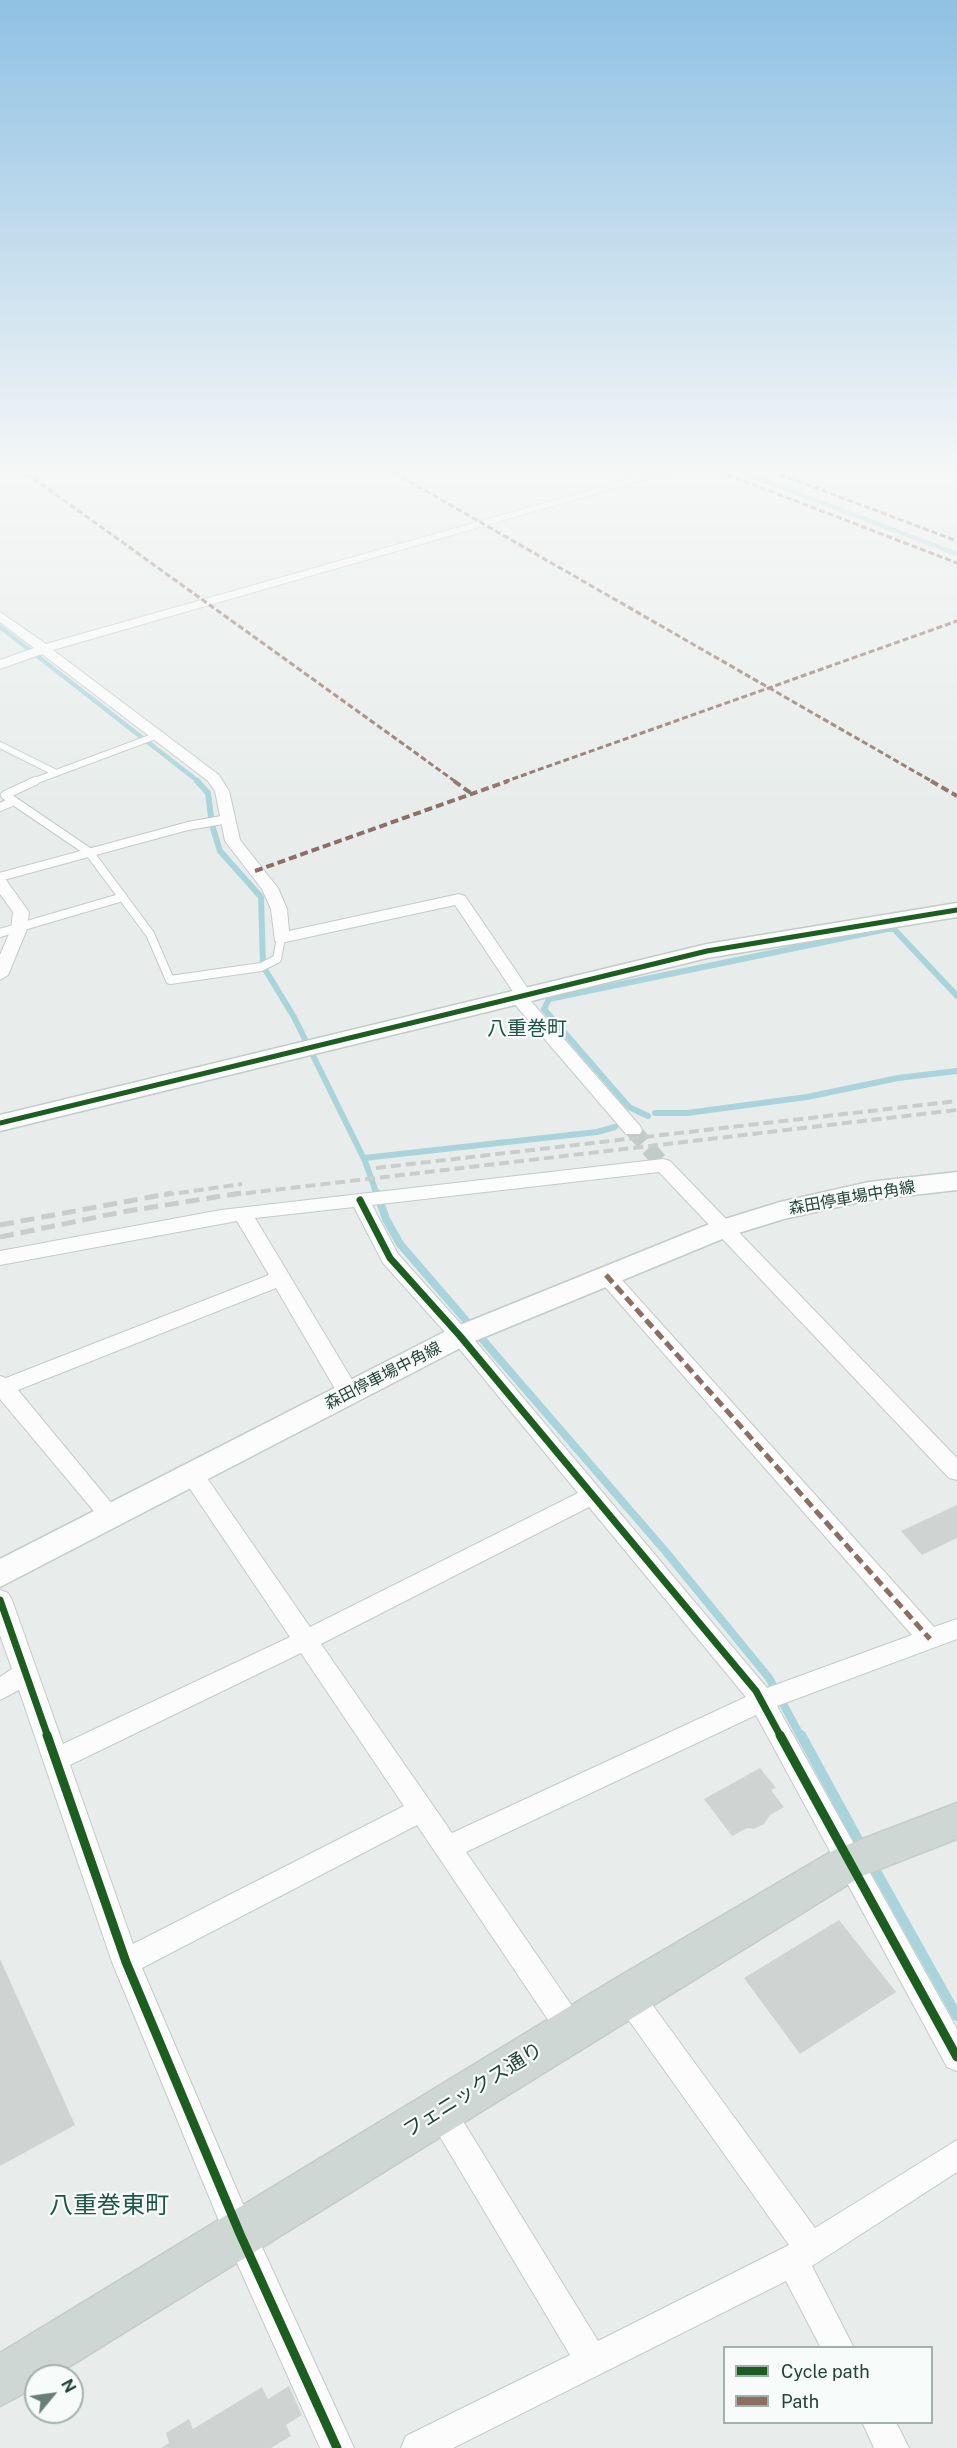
<!DOCTYPE html>
<html>
<head>
<meta charset="utf-8">
<style>
	body { margin:0 }
	#map { position:relative; width:957px; height:2448px; overflow:hidden; background:#e8edeb; font-family:"Public Sans",sans-serif }
	canvas { display:block }
	.legend { position:absolute; left:723px; top:2346px; width:210px; height:78px; box-sizing:border-box; background:#f7fbf9; border:2px solid #a3b1ad; margin:0; padding:8px 10px; list-style:none; font-size:18px; color:#24423a }
	.legend li { display:flex; align-items:center; gap:12px; height:30px }
	.legend b { width:30px; border:2px solid #a3b1ad }
	.north { position:absolute; left:24px; top:2364px; width:60px; height:60px; box-sizing:border-box; background:#f7fbf9; border:2px solid #a3b1ad; border-radius:50%; rotate:61deg; font-size:16px; font-weight:700; line-height:24px; text-align:center; color:#24423a }
	.north::after { content:''; display:block; margin:auto; width:21px; height:27px; background:#697e78; clip-path:polygon(50% 0,100% 100%,50% 72%,0 100%) }
</style>
</head>
<body>
<div id="map">
<canvas width="957" height="2448"></canvas>
<ul class="legend">
<li><b style="height:8px;background:#1b5e20"></b>Cycle path</li>
<li><b style="height:8px;background:#8d6e63"></b>Path</li>
</ul>
<div class="north">N</div>
</div>
<script>
const c = document.querySelector('canvas').getContext('2d');
c.lineJoin = 'round';
const shape = rows => new Path2D(rows.map(r => 'M' + r).join(''));
function strokePath(path, color, width, dash) { c.strokeStyle = color; c.lineWidth = width; c.lineCap = dash ? 'butt' : 'round'; c.setLineDash(dash || []); c.stroke(path); }
function fillPath(path, color) { c.fillStyle = color; c.fill(path, 'evenodd'); }
function drawText(font, color, halo, rows, align = 'center') {
  c.font = font + ' "Public Sans","Noto Sans JP",sans-serif'; c.lineWidth = 4.5; c.setLineDash([]); c.textBaseline = 'middle'; c.strokeStyle = halo; c.fillStyle = color; for (const [text, x, y, turn = 0] of rows) {
    c.save(); c.translate(x, y); c.rotate((+turn || 0) * Math.PI / 180); c.textAlign = isNaN(turn) ? turn : align; if (halo) c.strokeText(text, 0, 0); c.fillText(text, 0, 0); c.restore();
  }
}
strokePath(shape([
	[730,468,957,554],
	[0,627,199,782]
]), '#a9d4db', 4.5);
strokePath(shape([
	[197,781,208,793,212,825,220,851,261,897,263,966,294,1017,365,1161,377,1195],
	[655,1113,687,1113,807,1097,898,1078,957,1071],
	[648,1116,629,1107,544,1009,549,999,887,929,894,929,957,996],
	[364,1158,597,1132,615,1127]
]), '#a9d4db', 6);
strokePath(shape([
	[377,1193,386,1219,400,1244,666,1552,769,1678,801,1737]
]), '#a9d4db', 8);
strokePath(shape([
	[801,1735,862,1847],
	[872,1864,957,2016]
]), '#a9d4db', 10);
fillPath(shape([
	[957,1505,957,1538,922,1555,901,1531],
	[760,1768,776,1788,771,1790,784,1807,770,1815,764,1824,754,1829,747,1828,732,1836,704,1799],
	[839,1920,896,1992,800,2054,744,1978],
	[0,1959,75,2125,0,2166],
	[289,2386,302,2415,286,2425,291,2436,271,2448,161,2448,169,2443,166,2433,189,2419,193,2429,262,2387,268,2399]
]), '#cfd4d2');
strokePath(shape([
	[633,1130,663,1165]
]), '#c1cbc8', 16, [16, 8]);
const laneFar1 = shape([
	[0,745,54,772],
	[32,782,158,735]
]);
const lane = shape([
	[35,781,5,795,89,852,150,934,170,980,261,967,277,959,281,938],
	[0,807,14,801],
	[0,877,188,826,228,819],
	[0,933,123,897]
]);
const street = shape([
	[668,468,685,468,53,650,219,775,229,791,240,840,278,888,287,909,289,931,459,894,465,896,533,996,530,1000,640,1126,642,1130,640,1134,626,1134,512,1001,510,997,514,993,455,905,281,943,275,941,271,909,262,889,225,841,215,791,208,781,42,654,0,669,0,660,34,648,0,622,0,612,46,644,668,468],
	[0,878,6,880,29,912,27,929,8,975,0,980,0,955,11,929,13,912,0,894,0,878],
	[663,1159,670,1161,957,1458,957,1480,949,1478,659,1172,372,1205,398,1254,467,1331,767,1688,912,1635,599,1280,596,1275,599,1270,613,1270,934,1627,957,1619,957,1639,777,1706,957,2029,957,2071,947,2067,756,1715,466,1852,581,2019,585,2029,581,2039,571,2043,561,2039,417,1825,142,1968,251,2223,354,2448,320,2448,229,2245,112,1962,19,1690,0,1700,0,1677,12,1669,0,1635,0,1590,8,1593,12,1600,63,1744,290,1637,184,1480,181,1474,184,1468,192,1465,200,1468,310,1627,578,1493,453,1341,383,1263,354,1207,255,1218,360,1393,357,1399,349,1401,341,1399,276,1288,18,1390,122,1516,119,1522,111,1525,103,1522,0,1399,0,1376,6,1378,269,1275,237,1221,0,1265,0,1251,221,1210,663,1159],
	[589,1507,746,1697,452,1833,321,1644,589,1507],
	[301,1653,404,1806,133,1944,70,1765,301,1653],
	[628,1981,638,1985,815,2228,957,2140,957,2172,812,2266,854,2348,821,2348,786,2281,453,2448,401,2448,406,2436,570,2355,430,2120,425,2110,430,2100,440,2095,450,2100,598,2341,789,2245,618,2005,614,1995,618,1985,628,1981],
	[862,2422,896,2422,909,2448,874,2448,862,2422]
]);
const secondary = shape([
	[957,903,957,917,707,958,0,1131,0,1115,707,944,957,903],
	[957,1172,957,1190,869,1200,784,1219,732,1235,470,1343,0,1587,0,1559,450,1329,712,1223,780,1202,869,1182,957,1172]
]);
const primary = shape([
	[957,1803,957,1839,862,1876,54,2376,36,2376,36,2387,0,2406,0,2353,613,1980,834,1850,957,1803]
]);
strokePath(laneFar1, '#c5cac8', 8);
strokePath(lane, '#c5cac8', 10);
strokePath(street, '#c5cac8', 2);
strokePath(secondary, '#c3cbc8', 3);
strokePath(primary, '#c3ccc9', 3);
strokePath(laneFar1, '#fcfcfc', 6);
strokePath(lane, '#fcfcfc', 8);
fillPath(street, '#fcfcfc');
fillPath(secondary, '#fcfcfc');
fillPath(primary, '#cfd7d5');
strokePath(shape([
	[376,1168,957,1101],
	[164,1195,242,1184],
	[231,1195,957,1110]
]), '#c9cdcc', 4, [10, 5]);
strokePath(shape([
	[0,1225,172,1193],
	[0,1237,122,1212,241,1193]
]), '#c9cdcc', 5, [14, 7]);
strokePath(shape([
	[19,468,456,782],
	[386,468,933,782],
	[710,468,957,563],
	[763,468,957,541],
	[504,782,957,621]
]), '#8d6e63', 3, [6, 3]);
strokePath(shape([
	[454,781,472,794],
	[931,781,957,796],
	[255,871,508,781]
]), '#8d6e63', 4, [8, 4]);
strokePath(shape([
	[606,1275,930,1639]
]), '#8d6e63', 5, [10, 5]);
strokePath(shape([
	[0,1123,707,951,957,910]
]), '#1b5e20', 5);
strokePath(shape([
	[360,1200,390,1258,460,1336,756,1691,781,1737],
	[0,1600,48,1737]
]), '#1b5e20', 7);
strokePath(shape([
	[47,1735,126,1962,240,2234,337,2448],
	[780,1735,957,2057]
]), '#1b5e20', 9);
const sky = c.createLinearGradient(0, 0, 0, 810);
sky.addColorStop(0, '#8fc1e3');
sky.addColorStop(0.58, '#f5f7f6');
sky.addColorStop(1, '#f5f7f600');
c.fillStyle = sky;
c.fillRect(0, 0, 957, 810);
drawText('16px', '#24423a', '#f7fbf9', [
	["森田停車場中角線",852,1198,-10],
	["森田停車場中角線",383,1376,-27]
]);
drawText('20px', '#1f5548', '#f7fbf9', [
	["八重巻町",527,1029]
]);
drawText('20px', '#24423a', '#f7fbf9', [
	["フェニックス通り",473,2090,-32]
]);
drawText('24px', '#1f5548', '#f7fbf9', [
	["八重巻東町",109,2206]
]);
</script>
</body>
</html>
